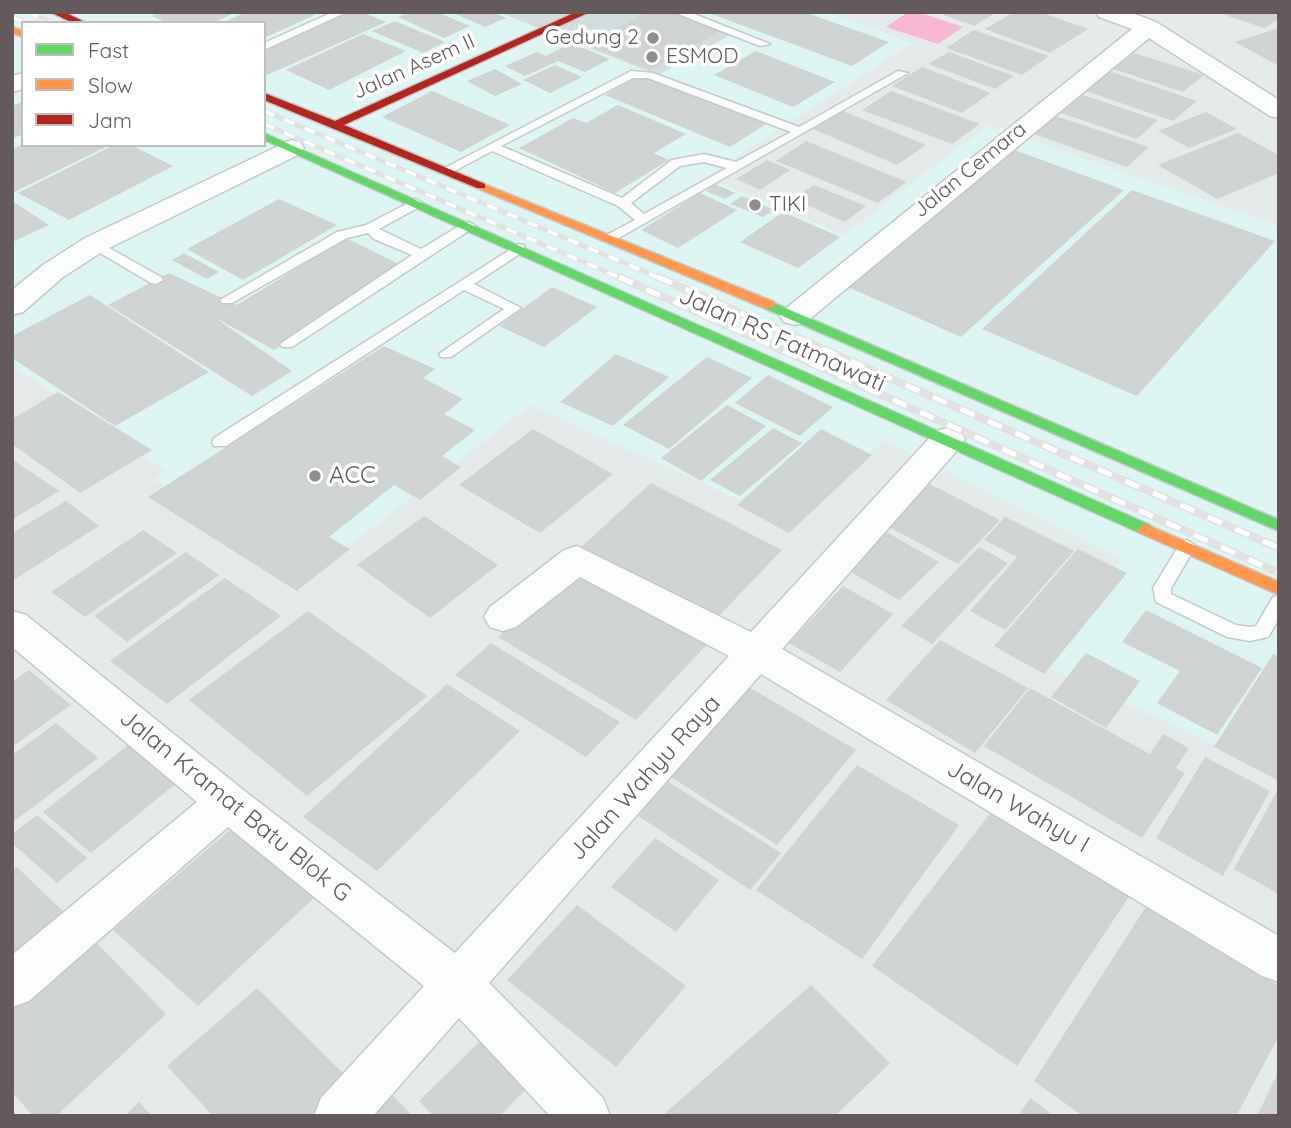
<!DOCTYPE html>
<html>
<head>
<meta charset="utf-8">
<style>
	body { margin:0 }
	#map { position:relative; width:1291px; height:1128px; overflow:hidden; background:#e5ebeb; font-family:Quicksand,sans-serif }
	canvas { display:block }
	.frame { position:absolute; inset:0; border:14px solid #645a5d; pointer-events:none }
	.legend { position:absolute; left:21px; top:21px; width:245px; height:126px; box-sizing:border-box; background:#fff; border:2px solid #c1bdbe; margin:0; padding:9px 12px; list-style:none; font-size:21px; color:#645a5d }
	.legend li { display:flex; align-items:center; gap:14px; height:35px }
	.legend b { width:35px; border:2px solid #c1bdbe }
</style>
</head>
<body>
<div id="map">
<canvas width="1291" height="1128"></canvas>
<div class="frame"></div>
<ul class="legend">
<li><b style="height:9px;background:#63d668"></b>Fast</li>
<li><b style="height:9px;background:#ff974d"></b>Slow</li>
<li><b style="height:9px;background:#b3261e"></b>Jam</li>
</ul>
</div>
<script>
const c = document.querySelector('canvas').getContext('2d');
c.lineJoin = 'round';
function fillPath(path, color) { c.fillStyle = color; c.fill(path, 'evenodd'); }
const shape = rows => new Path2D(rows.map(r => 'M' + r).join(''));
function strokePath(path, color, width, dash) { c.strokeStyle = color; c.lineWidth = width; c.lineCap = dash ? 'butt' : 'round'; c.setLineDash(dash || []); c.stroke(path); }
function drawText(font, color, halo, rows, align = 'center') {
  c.font = font + ' Quicksand,sans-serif'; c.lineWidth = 7; c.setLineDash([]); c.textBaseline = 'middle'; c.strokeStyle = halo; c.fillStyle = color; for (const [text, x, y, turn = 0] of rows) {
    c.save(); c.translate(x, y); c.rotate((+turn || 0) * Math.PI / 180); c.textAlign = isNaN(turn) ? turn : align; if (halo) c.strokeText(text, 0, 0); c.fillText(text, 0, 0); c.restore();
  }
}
fillPath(shape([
	[12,12,828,12,912,43,706,177,844,235,988,125,1279,226,1279,774,1039,663,1121,558,884,440,795,525,530,405,315,573,154,480,166,471,12,365],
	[23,23,264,23,264,145,23,145]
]), '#ddf6f4');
fillPath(shape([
	[498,12,689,12,737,31,658,75]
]), '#d4dddd');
fillPath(shape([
	[908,12,918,12,963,27,938,44,886,27]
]), '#f7b7d2');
fillPath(shape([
	[161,12,236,12,213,23,168,23,152,16],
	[246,12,321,12,264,38,264,23,222,23],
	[348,12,363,12,386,22,267,75,264,73,264,48],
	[409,12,437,12,470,26,444,38,398,17],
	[451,12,493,12,506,18,485,27],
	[647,12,671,12,721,31,650,70,585,44],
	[706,12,804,12,889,42,852,66],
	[936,12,997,12,974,26],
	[1014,12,1040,12,1088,29,1050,53,985,29],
	[1279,12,1279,19,1264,28,1219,13],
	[395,21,445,42,423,53,372,31],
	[1279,28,1279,66,1235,42],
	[974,30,1049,56,1022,75,946,48],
	[363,34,406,51,329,90,286,70],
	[571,43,610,59,585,72,558,61,525,76,505,66,537,52,546,56],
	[756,51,835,82,793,107,714,75],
	[949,52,1014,76,995,89,928,64],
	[1134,53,1204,75,1183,92,1113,69],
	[555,65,582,77,550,93,523,80],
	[922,67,991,93,962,113,892,86],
	[495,69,522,84,495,96,467,81],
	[1109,71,1197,101,1173,121,1083,90],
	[641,75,766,124,730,147,605,95],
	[432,91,510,125,461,152,382,117],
	[891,91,980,124,952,144,862,110],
	[1083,95,1158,120,1137,139,1061,113],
	[23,101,23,134,12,139,12,106],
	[618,105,686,134,654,153,669,160,615,193,519,148,573,118,586,123],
	[843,111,926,145,897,165,813,129],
	[1206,112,1237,129,1189,148,1158,131],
	[1053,115,1149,147,1127,167,1031,133],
	[1238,133,1279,155,1279,173,1217,199,1158,165],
	[806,141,907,182,878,203,776,161],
	[21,145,110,145,14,192,12,150],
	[114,145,131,145,173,166,69,220,18,193],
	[1012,149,1124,190,961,337,841,284],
	[767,160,790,170,760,190,736,179],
	[715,184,735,193,725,199,706,191],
	[814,185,866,206,845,222,793,199],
	[1132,190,1275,241,1137,396,982,329],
	[700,193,737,210,678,248,641,230],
	[742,196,774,210,763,217,730,204],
	[279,199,337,225,243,280,187,249],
	[12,201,49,225,12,242],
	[783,212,840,237,798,268,740,242],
	[346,238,405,267,274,350,214,317,292,371,252,396,108,305,169,273,237,305],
	[184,253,219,272,207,279,172,260],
	[552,287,597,307,544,347,499,326],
	[90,295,209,372,115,426,12,358,12,336],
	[384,346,435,369,423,378,463,399,444,414,475,430,442,456,461,467,420,500,394,485,329,537,350,549,297,591,148,497],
	[616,354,669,377,613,426,560,402],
	[707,357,752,378,669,449,623,425],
	[768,375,833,407,800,436,735,403],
	[58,392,121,431,152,450,80,493,12,444,12,419],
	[727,405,766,426,701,481,661,458],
	[773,428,802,443,740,496,710,480],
	[533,429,613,474,540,533,459,485],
	[821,429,872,455,789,533,737,505],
	[12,459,59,491,12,520],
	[920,479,1000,520,958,564,876,520],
	[651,483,782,550,715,620,581,547],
	[66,501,99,526,12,581,12,533],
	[424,516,498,565,430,618,357,565],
	[1005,517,1074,551,1005,630,970,611,1017,557,984,540],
	[143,530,177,553,85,617,51,592],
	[883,530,939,562,899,600,842,567],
	[979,547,1008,563,932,644,901,626],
	[1078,549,1127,573,1044,674,994,646],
	[186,552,219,575,127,642,94,616],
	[576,565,712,639,636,720,498,637],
	[225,578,281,616,167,704,110,661],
	[843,586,893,614,840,672,789,643],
	[1146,610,1262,668,1217,735,1157,703,1180,671,1122,642],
	[308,611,427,696,307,796,189,700],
	[940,640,1028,688,975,753,886,700],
	[491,643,620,722,586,757,455,675],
	[1086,653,1140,681,1106,728,1051,697],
	[1273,654,1279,657,1279,781,1214,747],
	[29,670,71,705,12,747,12,682],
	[742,683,856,750,777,845,660,770],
	[447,684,520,731,377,871,303,817],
	[1030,688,1150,754,1163,734,1189,748,1176,768,1185,773,1142,838,984,746],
	[56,723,98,758,12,823,12,755],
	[131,743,179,781,91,853,43,812],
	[1205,757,1270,791,1223,876,1156,838],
	[857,765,959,825,862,959,756,890],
	[659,776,781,853,750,890,628,809],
	[1277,791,1279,792,1279,894,1234,869],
	[992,811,1130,895,1017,1066,872,966],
	[37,815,87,858,57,883,12,843,12,834],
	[230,830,315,897,198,1006,113,930],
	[655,838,719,880,676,932,611,887],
	[17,867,71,919,12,966,12,871],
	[577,905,686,986,616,1067,507,980],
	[1147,905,1279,986,1279,1036,1236,1116,1083,1116,1034,1081],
	[92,938,166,1014,56,1116,33,1116,12,1092,12,1008],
	[811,985,890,1063,835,1116,662,1116],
	[257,988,349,1079,311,1116,213,1116,167,1066],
	[480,1041,529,1086,500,1116,434,1116,419,1101],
	[1279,1070,1279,1116,1257,1116],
	[388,1091,413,1116,362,1116],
	[1030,1098,1055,1116,1018,1116],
	[139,1102,152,1116,124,1116]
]), '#cfd3d2');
const lane = shape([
	[333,12,347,12,264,50,264,43,333,12],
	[673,12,689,12,770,44,760,46,673,12],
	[631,71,653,73,799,127,898,71,908,73,610,243,603,239,605,236,635,220,618,206,492,151,449,174,439,171,631,71],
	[633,78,648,78,791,132,736,162,704,154,672,160,622,198,501,146,633,78],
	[704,162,727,168,644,214,631,203,680,166,704,162],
	[416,199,423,203,421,206,379,229,421,249,464,223,469,222,476,226,292,347,282,347,280,344,412,255,374,239,368,233,347,238,232,303,222,303,220,300,337,232,366,225,416,199],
	[95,240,161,277,163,280,156,284,151,283,90,247,90,241,95,240],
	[519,244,524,245,524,251,474,284,521,308,451,357,441,357,439,354,504,309,464,290,226,446,214,446,212,442,214,438,519,244],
	[1187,540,1196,546,1171,588,1171,594,1236,625,1250,627,1256,626,1273,597,1279,595,1279,619,1268,637,1250,641,1227,637,1156,602,1153,588,1181,542,1187,540]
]);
const street = shape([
	[1096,12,1129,12,1156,22,1279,100,1279,118,1270,116,1149,38,806,322,795,325,784,322,780,316,784,310,1132,29,1099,17,1096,12],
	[23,73,23,89,12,92,12,76,23,73],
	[291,140,300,142,304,148,300,154,105,250,63,277,23,312,12,315,12,290,43,265,85,238,291,140],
	[948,428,960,431,965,439,960,447,782,649,1279,936,1279,982,1262,976,761,674,489,983,603,1098,610,1116,550,1116,459,1018,373,1116,314,1116,321,1098,424,986,228,827,29,1001,12,1007,12,955,197,802,12,647,12,611,26,615,242,789,455,953,729,656,580,577,516,627,503,631,490,627,484,617,490,607,564,550,577,546,751,632,936,431,948,428]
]);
const fast = shape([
	[264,133,1150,525,1153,529,1145,534,1140,533,264,140,264,133],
	[769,301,1279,520,1279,531,764,308,764,302,769,301]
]);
const slow = shape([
	[12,27,23,31,23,37,12,33,12,27],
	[481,183,774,302,775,305,774,308,764,308,477,188,475,186,481,183],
	[1145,524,1279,582,1279,595,1140,533,1137,529,1145,524]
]);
const jam = shape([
	[50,12,64,12,87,23,73,23,50,12],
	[576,12,590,12,344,125,485,184,485,188,477,188,264,100,264,93,335,121,576,12]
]);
strokePath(lane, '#c6c7c7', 3);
strokePath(street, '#c6c7c7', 3);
strokePath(fast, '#c7c7c8', 3);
strokePath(slow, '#c7c7c8', 3);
strokePath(jam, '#c7c7c8', 3);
fillPath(lane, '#fbfcfc');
fillPath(street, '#fbfcfc');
fillPath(fast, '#63d668');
fillPath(slow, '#ff974d');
fillPath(jam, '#b3261e');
const railFar1 = shape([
	[28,12,54,23],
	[12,17,25,23],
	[264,111,662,279],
	[264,124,623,279]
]);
const rail = shape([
	[619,277,1279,573],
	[658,277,1279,548]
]);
strokePath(railFar1, '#e2e2e2', 5);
strokePath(rail, '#e2e2e2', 8);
strokePath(railFar1, '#fff', 3.5, [11]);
strokePath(rail, '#fff', 5, [15]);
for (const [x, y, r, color] of [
	[653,38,7,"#918d8f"],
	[652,57,7,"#918d8f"],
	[755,205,7,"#918d8f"],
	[315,476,7,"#918d8f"]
]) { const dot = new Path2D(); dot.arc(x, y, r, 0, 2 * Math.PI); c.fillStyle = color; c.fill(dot); strokePath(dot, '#fff', 2.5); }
drawText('21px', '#645a5d', '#fff', [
	["Gedung 2",639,38,"right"],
	["ESMOD",666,57],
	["TIKI",769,205]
], 'left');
drawText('21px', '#645a5d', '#fff', [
	["Jalan Asem II",414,67,-24],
	["Jalan Cemara",970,170,-39]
]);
drawText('24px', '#645a5d', '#fff', [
	["Jalan RS Fatmawati",782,340,24],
	["Jalan Wahyu Raya",645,778,-48],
	["Jalan Kramat Batu Blok G",235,806,39],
	["Jalan Wahyu I",1018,807,30]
]);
drawText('24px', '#645a5d', '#fff', [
	["ACC",329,476]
], 'left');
</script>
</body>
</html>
